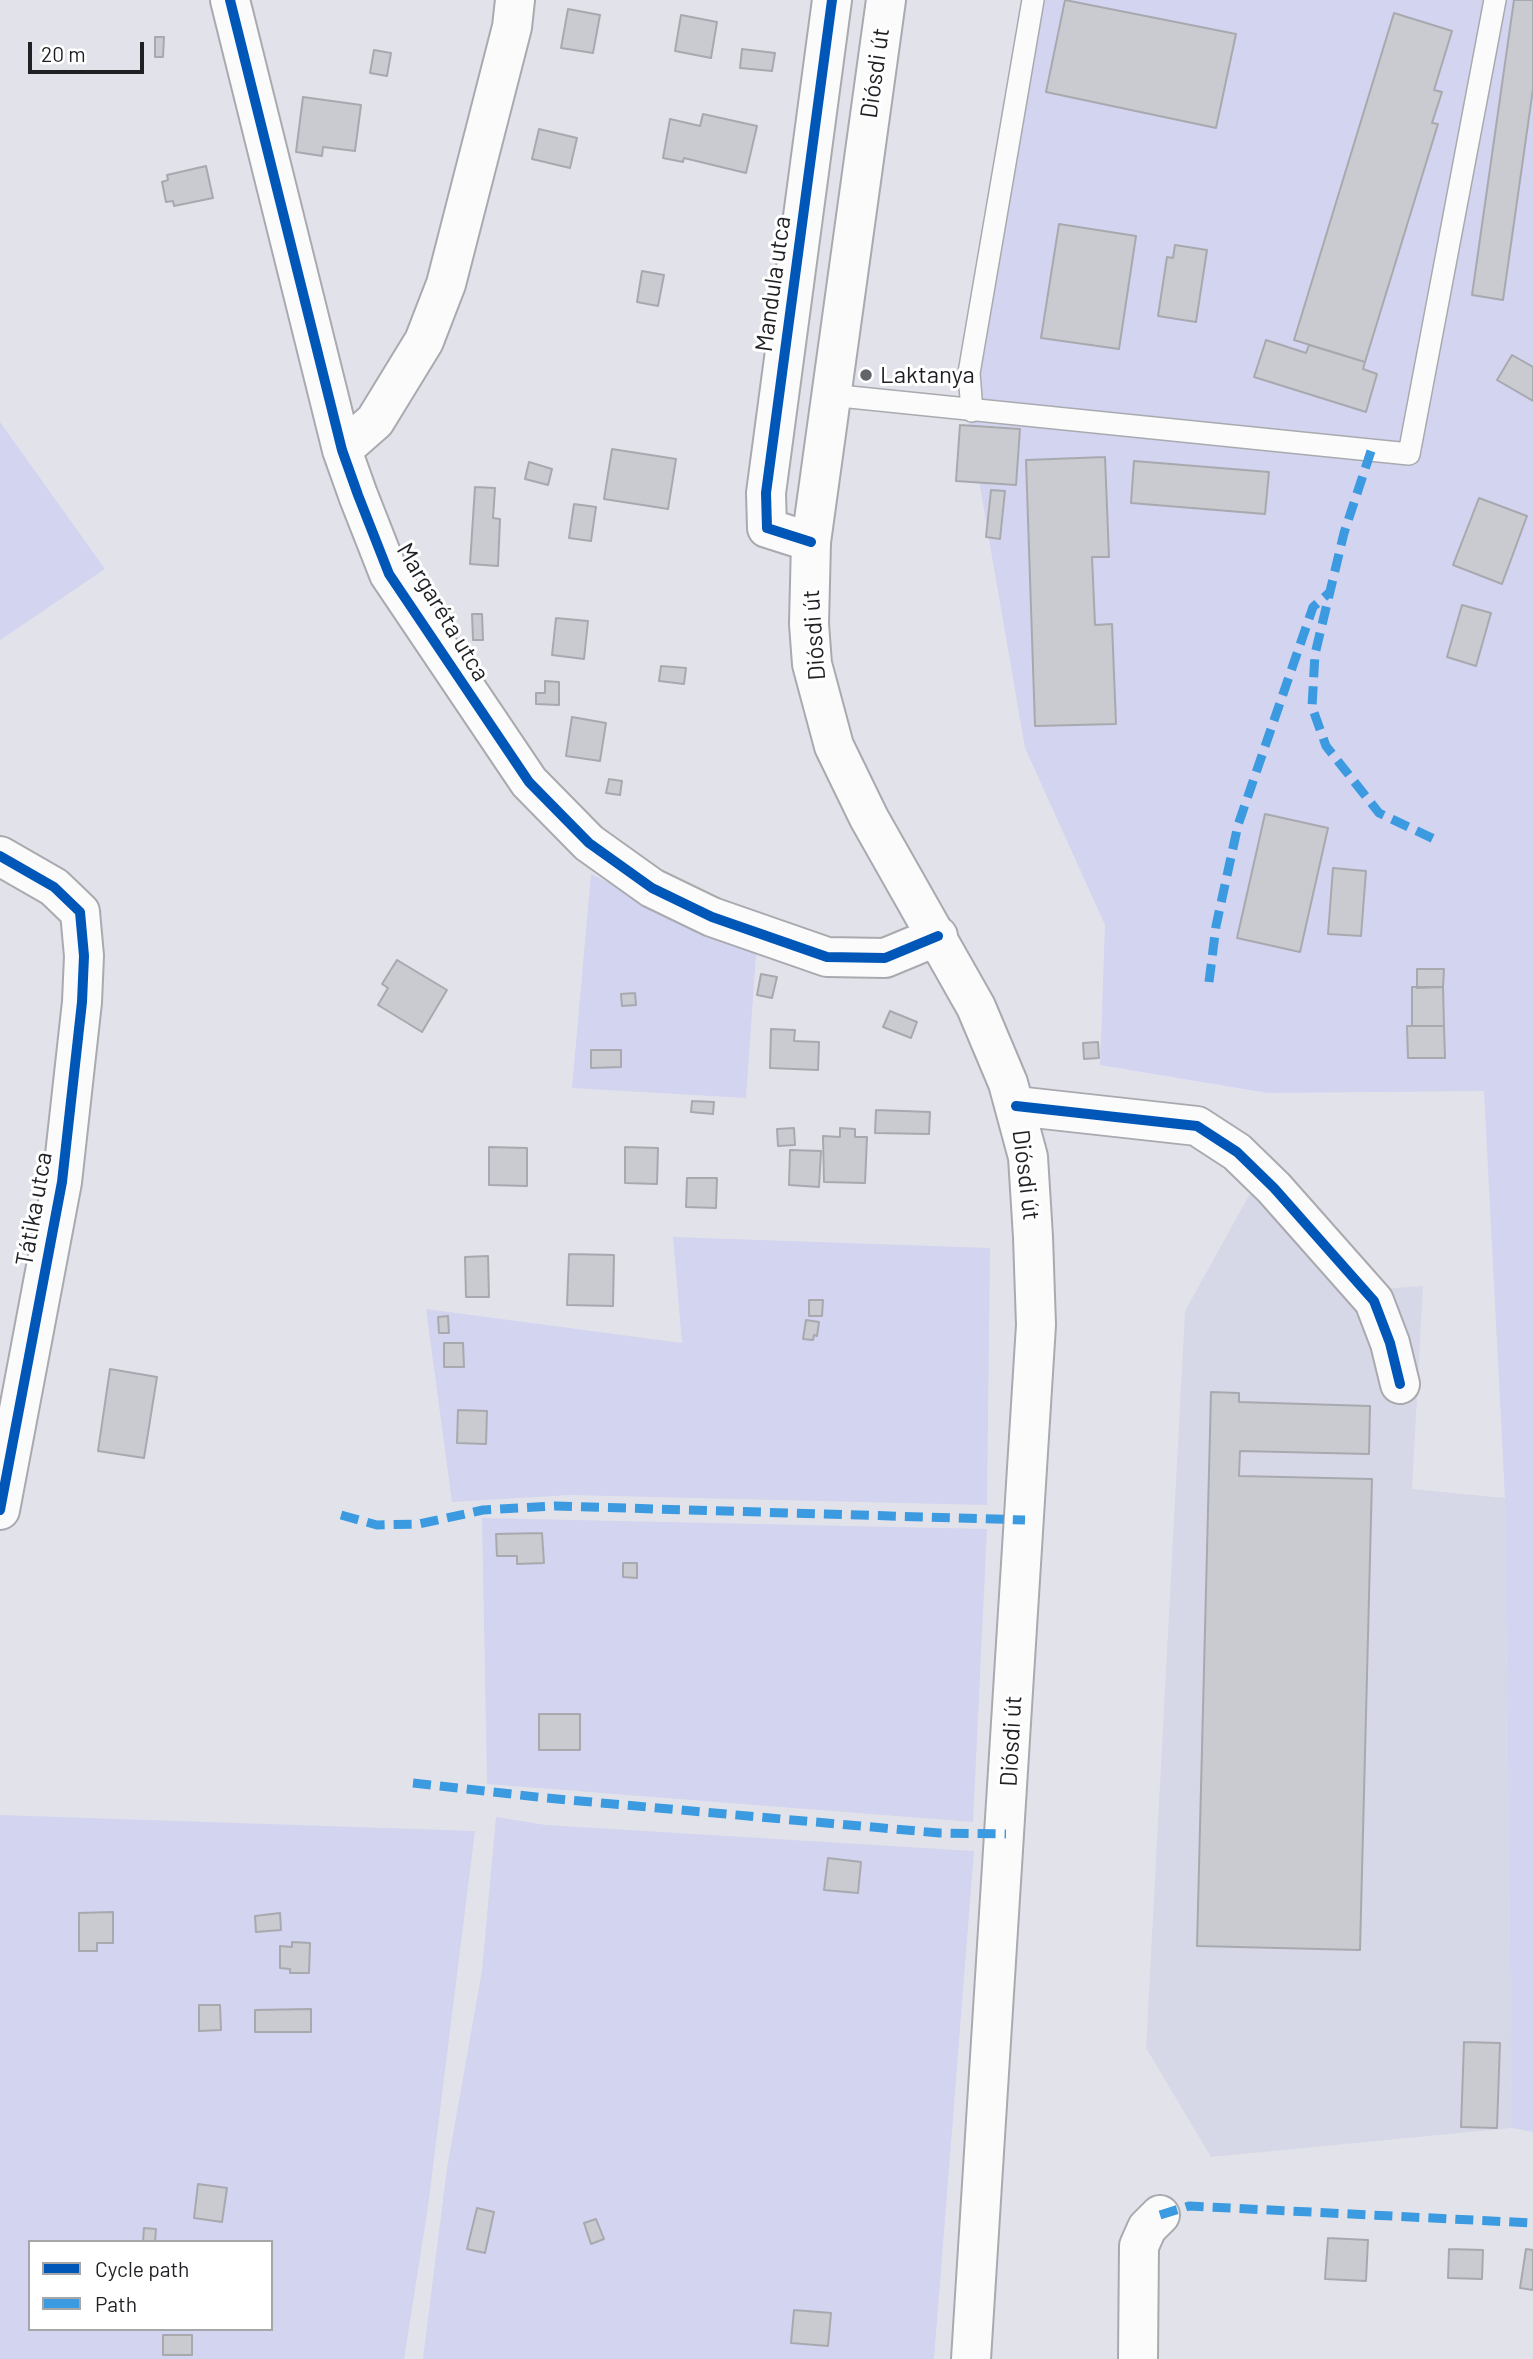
<!DOCTYPE html>
<html>
<head>
<meta charset="utf-8">
<style>
	body { margin:0 }
	#map { position:relative; width:1533px; height:2359px; overflow:hidden; background:#e2e3ea; font-family:Barlow,sans-serif }
	canvas { display:block }
	.legend { position:absolute; left:28px; top:2240px; width:245px; height:91px; box-sizing:border-box; background:#fff; border:2px solid #a5a6a7; margin:0; padding:9px 12px; list-style:none; font-size:21px; color:#1f2024 }
	.legend li { display:flex; align-items:center; gap:14px; height:35px }
	.legend b { width:35px; border:2px solid #a5a6a7 }
	.scale { position:absolute; left:28px; top:42px; width:116px; height:32px; box-sizing:border-box; border:4px solid #1f2024; border-top:0; padding-left:9px; font-size:21px; line-height:24px; white-space:nowrap; color:#1f2024; -webkit-text-stroke:5px #fff; paint-order:stroke }
</style>
</head>
<body>
<div id="map">
<canvas width="1533" height="2359"></canvas>
<ul class="legend">
<li><b style="height:9px;background:#0057b8"></b>Cycle path</li>
<li><b style="height:9px;background:#3c9be0"></b>Path</li>
</ul>
<div class="scale">20 m</div>
</div>
<script>
const c = document.querySelector('canvas').getContext('2d');
c.lineJoin = 'round';
function fillPath(path, color) { c.fillStyle = color; c.fill(path, 'evenodd'); }
const shape = rows => new Path2D(rows.map(r => 'M' + r).join(''));
function strokePath(path, color, width, dash) { c.strokeStyle = color; c.lineWidth = width; c.lineCap = dash ? 'butt' : 'round'; c.setLineDash(dash || []); c.stroke(path); }
function drawText(font, color, halo, rows, align = 'center') {
  c.font = font + ' Barlow,sans-serif'; c.lineWidth = 6; c.setLineDash([]); c.textBaseline = 'middle'; c.strokeStyle = halo; c.fillStyle = color; for (const [text, x, y, turn = 0] of rows) {
    c.save(); c.translate(x, y); c.rotate((+turn || 0) * Math.PI / 180); c.textAlign = isNaN(turn) ? turn : align; if (halo) c.strokeText(text, 0, 0); c.fillText(text, 0, 0); c.restore();
  }
}
fillPath(shape([
	[1262,1172,1380,1289,1423,1286,1412,1489,1505,1498,1512,2128,1211,2157,1146,2048,1185,1311]
]), '#d7d8e7');
fillPath(shape([
	[1022,0,1533,0,1533,2132,1512,2128,1505,1498,1484,1091,1268,1093,1100,1065,1105,925,1025,748,967,411],
	[0,422,105,569,0,640],
	[591,874,756,954,746,1098,572,1088],
	[673,1237,990,1248,987,1505,570,1495,452,1502,426,1309,682,1343],
	[482,1518,987,1529,973,1822,487,1784],
	[0,1815,475,1831,428,2207,404,2359,0,2359],
	[30,2242,271,2242,271,2329,30,2329],
	[496,1817,546,1825,974,1851,934,2359,423,2359,447,2168,482,1971]
]), '#d2d4f0');
const building = shape([
	[1065,0,1236,34,1216,128,1046,92,1065,0],
	[1514,0,1533,0,1533,89,1503,300,1472,295,1514,0],
	[568,9,600,15,593,53,561,48,568,9],
	[1394,13,1452,31,1434,90,1442,92,1432,123,1438,124,1365,362,1294,340,1394,13],
	[681,15,717,22,711,58,675,51,681,15],
	[155,37,164,37,163,57,155,57,155,37],
	[742,49,775,53,772,71,740,68,742,49],
	[374,50,391,53,387,76,370,73,374,50],
	[303,97,361,105,355,151,323,147,322,156,296,152,303,97],
	[703,114,757,126,746,173,684,158,683,162,663,158,670,119,700,126,703,114],
	[539,129,577,138,570,168,532,159,539,129],
	[206,166,213,198,174,206,173,201,166,202,162,182,168,180,167,175,206,166],
	[1059,224,1136,236,1119,349,1041,338,1059,224],
	[1175,245,1207,250,1196,322,1158,316,1167,257,1173,258,1175,245],
	[642,271,664,275,658,306,637,302,642,271],
	[1266,340,1306,353,1309,345,1365,362,1363,369,1377,374,1366,412,1254,377,1266,340],
	[1512,355,1533,367,1533,401,1497,380,1512,355],
	[960,425,1020,429,1016,485,956,481,960,425],
	[612,449,676,459,668,509,604,499,612,449],
	[1105,457,1109,557,1092,557,1095,625,1112,624,1116,724,1035,726,1026,460,1105,457],
	[1134,461,1269,472,1265,514,1131,503,1134,461],
	[529,462,552,469,548,485,525,479,529,462],
	[475,487,495,488,493,518,500,519,498,566,470,564,475,487],
	[991,490,1005,491,1000,539,986,537,991,490],
	[1479,498,1527,516,1502,584,1453,565,1479,498],
	[574,504,596,507,591,541,569,538,574,504],
	[1462,605,1491,613,1476,666,1447,657,1462,605],
	[472,614,482,614,483,640,473,640,472,614],
	[556,618,588,621,584,659,552,655,556,618],
	[661,666,686,668,684,684,659,681,661,666],
	[545,681,559,682,559,705,536,704,536,693,545,693,545,681],
	[572,717,606,723,600,761,566,756,572,717],
	[609,779,622,781,620,795,606,793,609,779],
	[1265,814,1328,828,1300,952,1237,938,1265,814],
	[1333,868,1366,871,1361,936,1328,934,1333,868],
	[397,960,447,990,422,1032,378,1005,388,988,382,984,397,960],
	[1417,969,1444,969,1443,987,1417,988,1417,969],
	[761,974,777,977,772,998,757,995,761,974],
	[1412,987,1443,987,1444,1026,1412,1026,1412,987],
	[635,993,636,1005,622,1006,621,994,635,993],
	[890,1011,917,1022,911,1038,883,1027,890,1011],
	[1407,1026,1444,1026,1445,1058,1408,1058,1407,1026],
	[771,1029,795,1030,794,1041,819,1042,818,1070,770,1068,771,1029],
	[1098,1042,1099,1058,1084,1059,1083,1043,1098,1042],
	[591,1050,621,1050,621,1067,591,1068,591,1050],
	[692,1101,714,1102,713,1114,691,1112,692,1101],
	[876,1110,930,1112,929,1134,875,1133,876,1110],
	[794,1128,795,1145,778,1146,777,1129,794,1128],
	[840,1128,855,1129,855,1137,867,1137,865,1183,824,1182,823,1136,840,1137,840,1128],
	[489,1147,527,1148,527,1186,489,1185,489,1147],
	[625,1147,658,1148,657,1184,625,1183,625,1147],
	[790,1150,821,1151,819,1187,789,1185,790,1150],
	[687,1178,717,1178,716,1208,686,1207,687,1178],
	[569,1254,614,1255,613,1306,567,1305,569,1254],
	[488,1256,489,1297,466,1297,465,1257,488,1256],
	[809,1300,823,1300,822,1316,809,1316,809,1300],
	[448,1316,449,1333,439,1333,438,1317,448,1316],
	[806,1320,819,1322,817,1336,814,1335,813,1340,803,1339,806,1320],
	[444,1343,463,1343,464,1367,444,1367,444,1343],
	[110,1369,157,1377,144,1458,98,1451,110,1369],
	[1211,1392,1239,1393,1239,1402,1370,1406,1369,1454,1240,1451,1239,1476,1372,1479,1360,1950,1197,1946,1211,1392],
	[458,1410,487,1411,486,1444,457,1443,458,1410],
	[542,1533,544,1563,517,1564,517,1556,497,1556,496,1534,542,1533],
	[623,1563,637,1563,637,1578,623,1577,623,1563],
	[539,1714,580,1714,580,1750,539,1750,539,1714],
	[828,1858,861,1862,858,1893,824,1890,828,1858],
	[113,1912,113,1943,97,1943,97,1951,79,1951,79,1913,113,1912],
	[280,1913,281,1930,256,1932,255,1916,280,1913],
	[292,1942,310,1943,309,1973,290,1973,290,1969,280,1968,280,1946,292,1947,292,1942],
	[199,2005,220,2005,221,2030,199,2031,199,2005],
	[311,2009,311,2032,255,2032,255,2010,311,2009],
	[1464,2042,1500,2043,1497,2128,1461,2127,1464,2042],
	[198,2184,227,2188,222,2222,194,2218,198,2184],
	[477,2208,494,2212,485,2253,467,2249,477,2208],
	[596,2219,604,2239,591,2244,584,2223,596,2219],
	[144,2228,156,2229,155,2242,143,2242,144,2228],
	[1328,2238,1368,2240,1366,2281,1325,2279,1328,2238],
	[1449,2249,1483,2250,1482,2279,1448,2278,1449,2249],
	[1526,2249,1533,2250,1533,2290,1520,2288,1526,2249],
	[794,2310,831,2313,828,2346,791,2343,794,2310],
	[163,2335,192,2335,192,2355,163,2355,163,2335]
]);
fillPath(building, '#cacbd0');
strokePath(building, '#a8a9af', 2);
const service = shape([
	[830,395,1409,454,1495,0],
	[972,411,969,373,1033,0]
]);
const minor = shape([
	[230,0,342,450,358,495,389,574,529,782,589,843,652,888,712,917,827,957,885,958,938,936],
	[342,450,375,421,424,341,446,284,512,27,515,0],
	[811,542,767,528,766,493,832,0],
	[0,856,54,887,80,912,84,956,82,1002,62,1182,0,1510],
	[1016,1106,1197,1126,1237,1152,1274,1188,1374,1301,1390,1343,1400,1384],
	[1138,2359,1139,2246,1147,2228,1160,2215]
]);
const secondary = shape([
	[886,0,811,542,809,624,812,664,834,746,869,818,976,1007,1008,1083,1028,1157,1033,1237,1036,1325,971,2359]
]);
strokePath(service, '#a9aaaf', 24);
strokePath(minor, '#a9aaaf', 42);
strokePath(secondary, '#a9aaaf', 42);
strokePath(service, '#fbfbfc', 21);
strokePath(minor, '#fbfbfc', 38);
strokePath(secondary, '#fbfbfc', 38);
strokePath(shape([
	[1371,451,1344,533,1315,654,1312,707,1326,746,1379,813,1436,840],
	[1209,982,1216,926,1238,825,1313,607,1330,592],
	[341,1515,377,1525,419,1524,483,1510,556,1506,1025,1520],
	[413,1783,546,1798,939,1833,1006,1834],
	[1160,2215,1189,2206,1533,2223]
]), '#3c9be0', 9, [18, 9]);
strokePath(shape([
	[230,0,342,450,358,495,389,574,529,782,589,843,652,888,712,917,827,957,885,958,938,936],
	[811,542,767,528,766,493,832,0],
	[0,856,54,887,80,912,84,956,82,1002,62,1182,0,1510],
	[1016,1106,1197,1126,1237,1152,1274,1188,1374,1301,1390,1343,1400,1384]
]), '#0057b8', 10);
for (const [x, y, r, color] of [
	[866,375,7,"#636469"]
]) { const dot = new Path2D(); dot.arc(x, y, r, 0, 2 * Math.PI); c.fillStyle = color; c.fill(dot); strokePath(dot, '#fff', 2.5); }
drawText('24px', '#1f2024', '#fff', [
	["Diósdi út",875,73,-82],
	["Mandula utca",773,284,-82],
	["Margaréta utca",443,612,59],
	["Diósdi út",814,635,-94],
	["Diósdi út",1026,1175,83],
	["Tátika utca",34,1209,-80],
	["Diósdi út",1011,1741,-87]
]);
drawText('24px', '#1f2024', '#fff', [
	["Laktanya",880,375]
], 'left');
</script>
</body>
</html>
